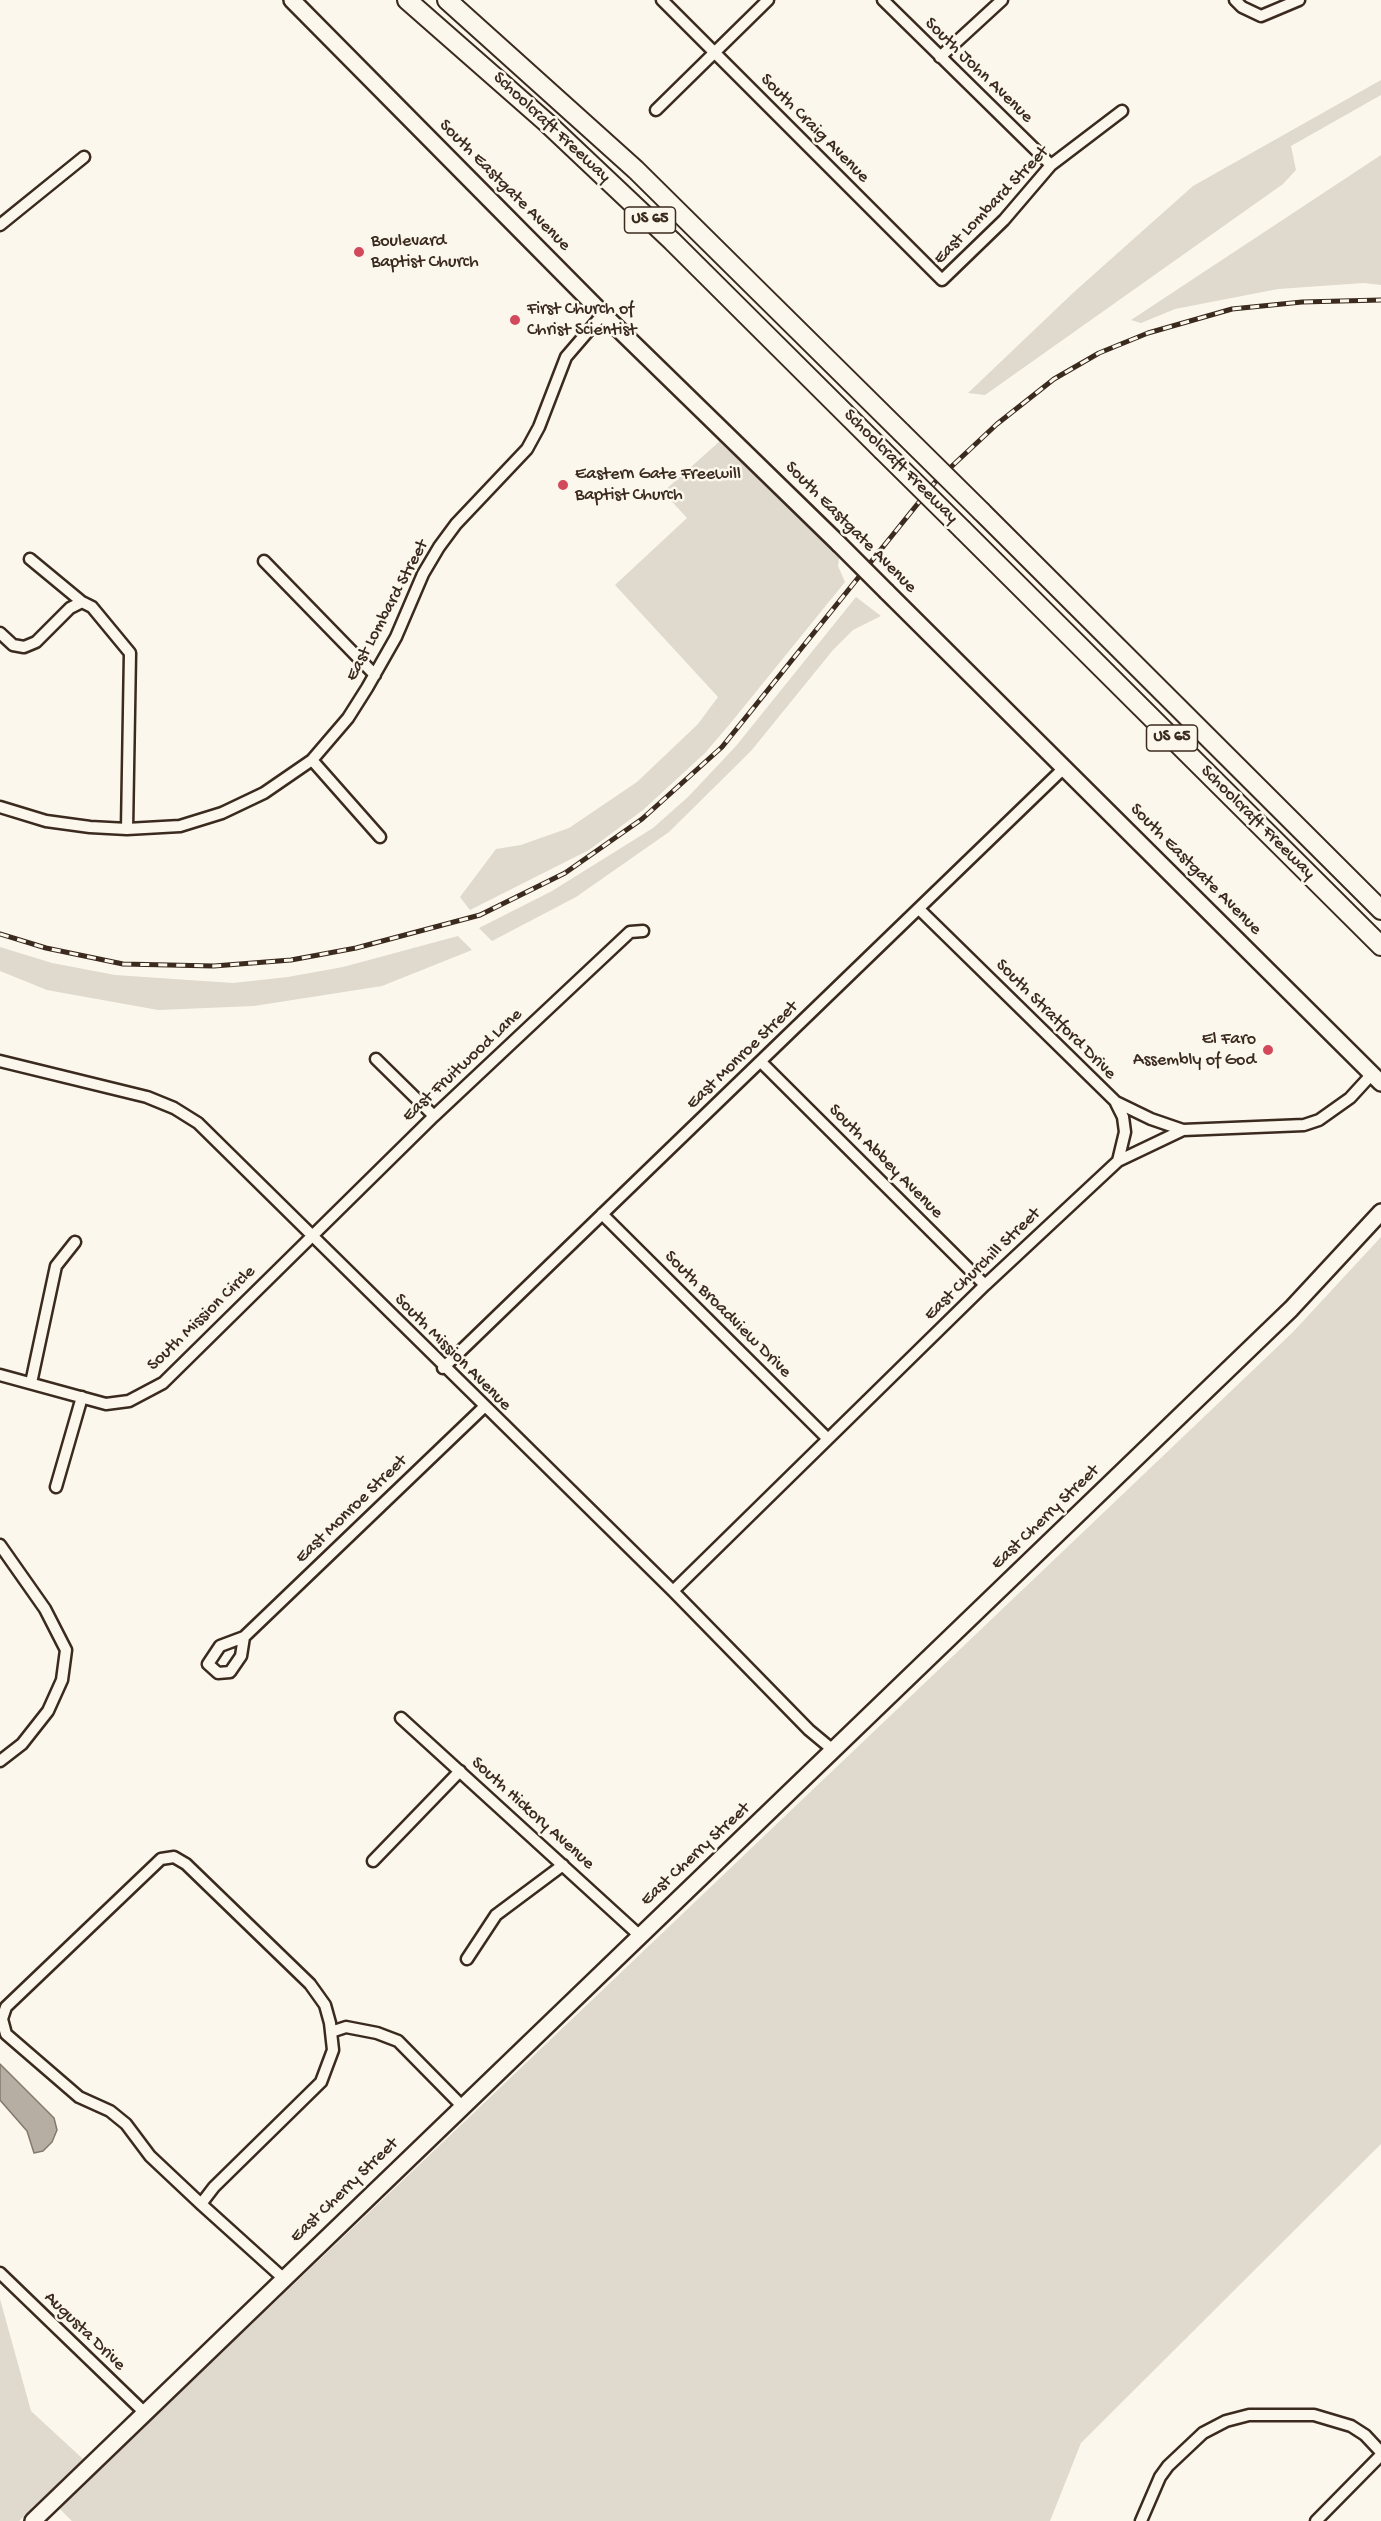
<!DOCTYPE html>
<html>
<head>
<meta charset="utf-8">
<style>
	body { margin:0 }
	canvas { display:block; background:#fbf7ec }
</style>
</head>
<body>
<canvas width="1381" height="2521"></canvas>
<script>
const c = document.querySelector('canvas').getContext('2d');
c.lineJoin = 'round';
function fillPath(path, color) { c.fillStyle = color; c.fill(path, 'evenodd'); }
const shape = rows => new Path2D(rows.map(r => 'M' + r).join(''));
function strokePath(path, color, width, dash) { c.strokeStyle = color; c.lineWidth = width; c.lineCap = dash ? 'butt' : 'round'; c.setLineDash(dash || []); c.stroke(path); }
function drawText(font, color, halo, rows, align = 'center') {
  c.font = font + ' "Gochi Hand",sans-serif'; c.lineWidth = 5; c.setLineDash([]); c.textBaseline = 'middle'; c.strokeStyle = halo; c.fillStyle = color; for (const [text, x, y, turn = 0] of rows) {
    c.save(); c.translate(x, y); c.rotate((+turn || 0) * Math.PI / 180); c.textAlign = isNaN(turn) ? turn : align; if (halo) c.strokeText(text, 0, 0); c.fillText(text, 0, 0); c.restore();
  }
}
fillPath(shape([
	[1381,80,1381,95,1291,146,1296,170,1283,184,985,395,968,393,1074,292,1193,186],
	[1381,155,1381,285,1364,283,1278,289,1175,309,1141,323,1131,320],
	[721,440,839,558,838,566,845,582,729,725,705,753,643,810,589,850,470,910,460,897,496,849,521,845,569,828,637,782,698,724,718,697,615,585,687,518,663,492],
	[856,597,881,616,853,630,833,650,751,751,669,832,576,897,492,941,479,928,552,891,653,828,688,797,736,746],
	[458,936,472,950,382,986,254,1006,158,1010,47,990,0,971,0,947,52,963,115,975,233,983,288,977,343,967],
	[1381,1237,1381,2144,1081,2443,1050,2521,72,2521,59,2508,1293,1332],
	[0,2299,31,2411,83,2459,19,2521,0,2521]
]), '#dfd9ce');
const water = shape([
	[0,2064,54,2118,57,2130,52,2142,43,2151,34,2153,27,2131,0,2100,0,2064]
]);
fillPath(water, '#b6aea2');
strokePath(water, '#85796d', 1.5);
const street = shape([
	[662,0,942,280,1004,220,1051,165,1122,111],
	[883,0,1051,165],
	[1235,0,1242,7,1261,16,1299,0],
	[940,57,1002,0],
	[656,110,768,0],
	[0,225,84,157],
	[30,559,82,602,92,607,130,653,127,829],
	[264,561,375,675],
	[0,633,13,645,24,647,36,642,70,608,82,602],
	[312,760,380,837],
	[0,807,46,821,90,827,127,829,180,826,222,813,264,793,312,760,348,718,367,688,396,637,423,574,439,547,456,524,527,449,539,427,566,357,603,314],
	[920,910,1116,1102,1151,1119,1183,1130],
	[376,1059,434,1116],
	[0,1061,147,1097,174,1108,198,1123,673,1591,809,1730,833,1750],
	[761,1062,985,1285],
	[1116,1103,1123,1117,1125,1132,1118,1161],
	[602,1214,828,1439],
	[443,1368,1065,767],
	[0,1375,106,1404,129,1401,163,1383,434,1116,630,932,643,931],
	[31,1383,56,1266,75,1242],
	[56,1487,82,1397],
	[0,1545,45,1609,66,1650,62,1680,48,1711,22,1744,0,1761],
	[673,1591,985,1285,1118,1161,1183,1130,1304,1125,1319,1120,1350,1098,1372,1074],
	[244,1637,220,1646,208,1664,218,1673,230,1672,241,1656,244,1637,484,1407],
	[401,1718,639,1935],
	[373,1861,460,1771],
	[467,1959,496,1915,563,1865],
	[331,2032,346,2027,377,2033,398,2041,462,2106],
	[201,2204,214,2187,321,2082,333,2050,330,2023,325,2005,310,1984,186,1864,174,1857,161,1859,6,2007,2,2019,6,2034,79,2097,110,2111,126,2124,150,2156,201,2204,283,2278],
	[0,2273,146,2414],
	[1141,2521,1160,2477,1168,2466,1203,2433,1226,2421,1249,2415,1314,2415,1351,2426,1365,2435,1381,2452],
	[1316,2521,1381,2455]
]);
const secondary = shape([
	[292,0,603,314,839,544],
	[887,592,1381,1083],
	[33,2521,1291,1309,1381,1212]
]);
const highway = shape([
	[407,0,546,122,672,241,882,450],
	[447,0,636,170,901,432],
	[982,512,1381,910],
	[963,530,1381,946]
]);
strokePath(street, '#3b2a1e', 15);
strokePath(secondary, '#3b2a1e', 20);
strokePath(highway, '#3b2a1e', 22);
strokePath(street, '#fbf7ec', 10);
strokePath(secondary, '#fbf7ec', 15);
strokePath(highway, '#fbf7ec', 18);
const rail = shape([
	[0,934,46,948,123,964,214,966,291,960,356,948,480,915,565,873,642,819,722,747,936,481,997,424,1054,379,1099,353,1148,333,1232,309,1302,302,1381,300]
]);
strokePath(rail, '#3b2a1e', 5);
strokePath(rail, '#fbf7ec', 3, [9]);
const secondaryBridge = shape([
	[839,544,887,592]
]);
const highwayBridge = shape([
	[901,432,982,512],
	[882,450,963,530]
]);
strokePath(secondaryBridge, '#3b2a1e', 20, []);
strokePath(highwayBridge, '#3b2a1e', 22, []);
strokePath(secondaryBridge, '#fbf7ec', 15);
strokePath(highwayBridge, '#fbf7ec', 18);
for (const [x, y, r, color] of [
	[359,252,6,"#d1495b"],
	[515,320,6,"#d1495b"],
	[563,485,6,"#d1495b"],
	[1268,1050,6,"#d1495b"]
]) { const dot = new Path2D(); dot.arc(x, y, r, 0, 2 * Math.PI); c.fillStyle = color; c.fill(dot); strokePath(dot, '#fbf7ec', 2); }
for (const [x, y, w] of [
	[650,220,51],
	[1172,738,51]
]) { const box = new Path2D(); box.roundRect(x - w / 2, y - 13, w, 26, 4.5); c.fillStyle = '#fbf7ec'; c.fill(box); strokePath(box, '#3b2a1e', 1.5); }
drawText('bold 16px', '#3b2a1e', null, [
	["US 65",650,220],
	["US 65",1172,738]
]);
drawText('18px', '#3b2a1e', '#fbf7ec', [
	["South John Avenue",978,71,44],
	["Schoolcraft Freeway",551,128,43],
	["South Craig Avenue",814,129,45],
	["South Eastgate Avenue",504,186,45],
	["East Lombard Street",992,206,-46],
	["Schoolcraft Freeway",900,467,45],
	["South Eastgate Avenue",850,528,45],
	["East Lombard Street",388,611,-62],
	["Schoolcraft Freeway",1257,823,45],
	["South Eastgate Avenue",1195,870,45],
	["South Stratford Drive",1055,1020,45],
	["East Monroe Street",743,1056,-44],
	["East Fruitwood Lane",463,1066,-43],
	["South Abbey Avenue",885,1162,45],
	["East Churchill Street",983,1265,-44],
	["South Broadview Drive",727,1315,45],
	["South Mission Circle",202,1319,-44],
	["South Mission Avenue",452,1353,45],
	["East Monroe Street",352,1510,-44],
	["East Cherry Street",1046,1518,-44],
	["South Hickory Avenue",532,1814,42],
	["East Cherry Street",696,1855,-43],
	["East Cherry Street",345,2191,-44],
	["Augusta Drive",84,2332,44]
]);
drawText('18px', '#3b2a1e', '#fbf7ec', [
	["Boulevard",371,242],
	["Baptist Church",371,263],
	["First Church of",527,310],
	["Christ Scientist",527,331],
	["Eastern Gate Freewill",575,475],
	["Baptist Church",575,496],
	["El Faro",1256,1040,"right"],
	["Assembly of God",1256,1061,"right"]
], 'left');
</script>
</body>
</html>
